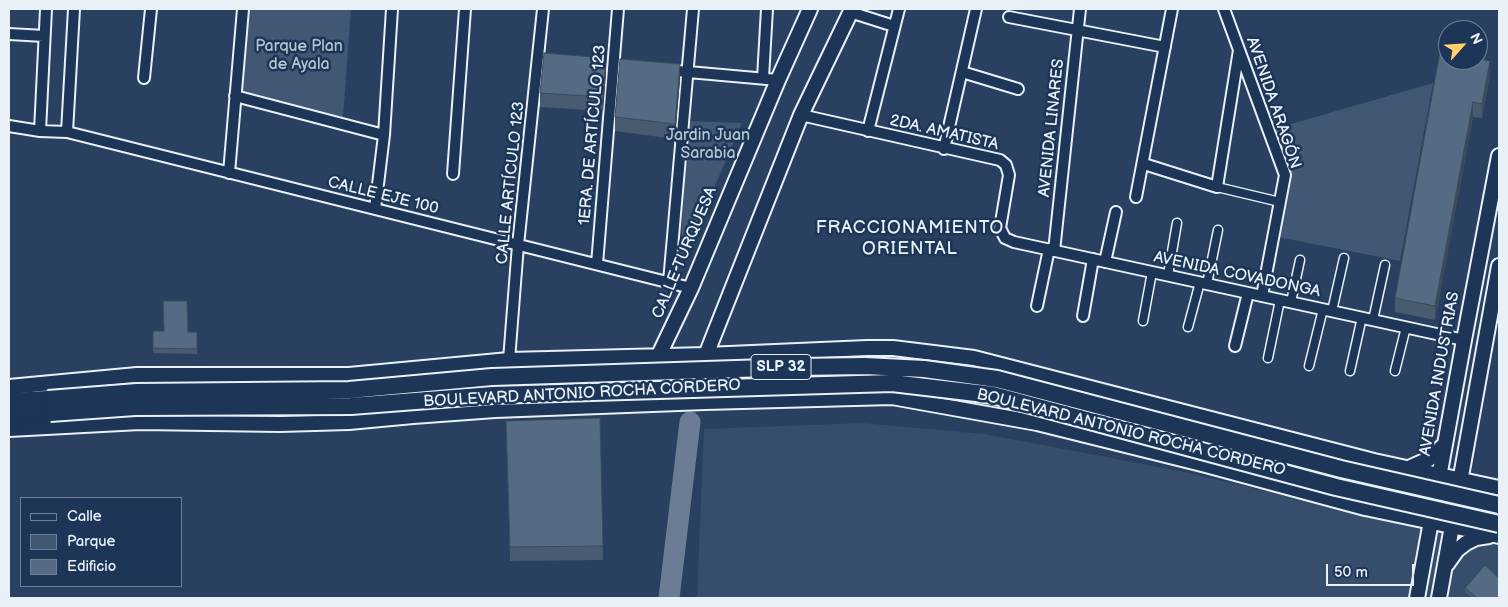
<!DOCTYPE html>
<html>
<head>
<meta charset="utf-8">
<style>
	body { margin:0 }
	#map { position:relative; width:1508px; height:607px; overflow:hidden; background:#294061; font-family:"Balsamiq Sans",sans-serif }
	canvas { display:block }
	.frame { position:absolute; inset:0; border:10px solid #e8f1f8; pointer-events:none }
	.legend { position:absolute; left:20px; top:497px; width:162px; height:90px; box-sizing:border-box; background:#1d3557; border:1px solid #6e8097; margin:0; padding:6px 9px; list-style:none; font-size:15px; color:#e8f1f8 }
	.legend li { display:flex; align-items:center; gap:10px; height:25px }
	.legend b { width:25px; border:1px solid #6e8097 }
	.north { position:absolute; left:1438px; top:20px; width:50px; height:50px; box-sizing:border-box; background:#1d3557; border:1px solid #6e8097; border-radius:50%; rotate:64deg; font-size:14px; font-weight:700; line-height:20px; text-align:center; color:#e8f1f8 }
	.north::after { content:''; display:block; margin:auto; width:18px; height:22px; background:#ffd166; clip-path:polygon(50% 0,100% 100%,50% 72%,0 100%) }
	.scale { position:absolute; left:1326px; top:564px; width:88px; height:22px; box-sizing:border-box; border:2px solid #e8f1f8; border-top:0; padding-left:6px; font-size:15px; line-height:18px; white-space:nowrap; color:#e8f1f8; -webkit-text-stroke:4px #1d3557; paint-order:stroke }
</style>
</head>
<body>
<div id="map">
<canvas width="1508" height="607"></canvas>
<div class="frame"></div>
<ul class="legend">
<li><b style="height:6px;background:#1d3557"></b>Calle</li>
<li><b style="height:14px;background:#415774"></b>Parque</li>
<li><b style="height:14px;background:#556a83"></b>Edificio</li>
</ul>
<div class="north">N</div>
<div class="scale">50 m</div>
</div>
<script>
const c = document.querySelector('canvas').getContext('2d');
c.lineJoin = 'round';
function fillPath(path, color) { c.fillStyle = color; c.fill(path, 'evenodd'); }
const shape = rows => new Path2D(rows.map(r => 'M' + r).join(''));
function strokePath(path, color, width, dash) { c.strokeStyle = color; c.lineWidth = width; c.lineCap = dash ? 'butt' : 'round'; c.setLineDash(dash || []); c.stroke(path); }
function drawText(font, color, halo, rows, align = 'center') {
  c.font = font + ' "Balsamiq Sans",sans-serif'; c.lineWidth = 5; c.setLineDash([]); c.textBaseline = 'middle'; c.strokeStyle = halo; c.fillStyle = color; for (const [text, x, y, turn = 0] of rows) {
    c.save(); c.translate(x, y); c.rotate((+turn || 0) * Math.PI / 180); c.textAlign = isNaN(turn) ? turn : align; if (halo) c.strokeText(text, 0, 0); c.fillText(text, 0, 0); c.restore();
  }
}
fillPath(shape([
	[862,423,984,434,1180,471,1499,546,1499,598,697,598,704,429]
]), '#364d6b');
fillPath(shape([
	[248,9,351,9,343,117,241,92],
	[1433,83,1400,261,1278,237,1290,173,1274,129],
	[687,121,742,123,680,267]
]), '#415774');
strokePath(shape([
	[669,598,690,422]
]), '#6b7c95', 21);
const pedestrian = shape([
	[1217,187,1280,202],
	[1168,275,1177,223],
	[1207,284,1218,230],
	[1291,302,1300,260],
	[1332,311,1344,258],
	[1373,320,1385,265],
	[1143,321,1152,272],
	[1188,327,1200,282],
	[1268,358,1280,300],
	[1309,366,1323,309],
	[1350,371,1362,317],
	[1395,371,1406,327]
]);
const minor = shape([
	[1224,9,1285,175,1262,296],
	[850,12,894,26],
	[1009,17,1165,47],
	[9,34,44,36],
	[666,70,778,80],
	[962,72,1018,89],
	[144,78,151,9],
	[763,78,767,9],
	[235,96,384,135],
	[801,115,1000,160,1006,165,1009,175,1000,228,1005,238,1014,242,1464,340],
	[9,126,40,131,67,132,691,288],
	[40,131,46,9],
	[868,131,899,9],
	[67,132,74,9],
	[944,149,976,9],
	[1144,164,1217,187,1239,50],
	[229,173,243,9],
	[453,174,465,9],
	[1136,197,1172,9],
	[375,209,384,135,392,9],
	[1054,251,1080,9],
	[1105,262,1116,212],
	[597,264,618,9],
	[669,282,693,9],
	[1037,306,1049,249],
	[1083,316,1093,259],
	[1235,346,1248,293],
	[509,360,518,245,543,9]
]);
const secondary = shape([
	[658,364,658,357,691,288,778,80,810,9],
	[9,387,137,375,349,375,509,360,706,355,867,348,893,348,974,358,1374,461,1499,488],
	[705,398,706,355,801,115,852,9],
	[9,429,140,422,280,424,349,422,413,416,495,410,705,402,892,397,1037,423,1202,464,1365,508,1499,536],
	[1409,468,1429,459,1445,444],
	[1447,564,1457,550,1466,543,1476,538,1489,536],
	[1417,598,1464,340,1499,156],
	[1439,598,1499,266]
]);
const trunk = shape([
	[9,401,48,399],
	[9,417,50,413]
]);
strokePath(pedestrian, '#e8f1f8', 11);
strokePath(minor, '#e8f1f8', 14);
strokePath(secondary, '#e8f1f8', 18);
strokePath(trunk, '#e8f1f8', 20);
strokePath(pedestrian, '#1d3557', 8);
strokePath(minor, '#1d3557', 10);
strokePath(secondary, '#1d3557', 14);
strokePath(trunk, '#1d3557', 16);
const trunkBridge = shape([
	[48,399,137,392,349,390,492,377,797,367,865,366,924,369,997,379,1341,469,1499,505],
	[50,413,135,407,351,406,493,395,892,383,993,395,1336,487,1499,524]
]);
strokePath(trunkBridge, '#e8f1f8', 20, []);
strokePath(trunkBridge, '#1d3557', 16);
fillPath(shape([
	[1440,52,1490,75,1482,118,1473,117,1435,320,1395,312,1395,298],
	[606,72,603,111,540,107,540,93],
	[680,79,675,139,615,131,615,117],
	[153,331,197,332,197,354,153,353],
	[506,421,603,546,603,560,510,561],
	[1465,588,1499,598,1473,598,1465,592]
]), '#495b71');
fillPath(shape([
	[606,58,606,72,603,111,603,97],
	[1490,61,1490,75,1482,118,1482,104],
	[680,64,680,79,675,139,675,124],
	[1473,102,1473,117,1435,320,1435,306]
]), '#3c4a5c');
const building = shape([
	[1440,52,1448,53,1448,60,1478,60,1478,59,1490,61,1482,104,1473,102,1435,306,1395,298,1440,52],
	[544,53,606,58,603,97,540,93,544,53],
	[620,59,680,64,675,124,615,117,620,59],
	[163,301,187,301,188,332,197,332,197,349,153,348,153,331,164,331,163,301],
	[600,418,603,546,510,547,506,421,600,418],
	[1485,565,1499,578,1499,596,1497,598,1477,598,1465,588,1485,565]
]);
fillPath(building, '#556a83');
strokePath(building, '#3c4a5c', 1);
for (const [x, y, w] of [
	[781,367,60]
]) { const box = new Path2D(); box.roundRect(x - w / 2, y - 12.5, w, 25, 4); c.fillStyle = '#1d3557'; c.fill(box); strokePath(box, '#e8f1f8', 1); }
drawText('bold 15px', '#e8f1f8', null, [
	["SLP 32",781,367]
]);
drawText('16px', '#b6c3d0', '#1d3557', [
	["Parque Plan",299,47],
	["de Ayala",299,65],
	["Jardin Juan",708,136],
	["Sarabia",708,154]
]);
drawText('16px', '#e8f1f8', '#1d3557', [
	["AVENIDA ARAGÓN",1273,103,71],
	["AVENIDA LINARES",1052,128,-84],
	["2DA. AMATISTA",944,133,13],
	["1ERA. DE ARTÍCULO 123",593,135,-85],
	["CALLE ARTÍCULO 123",511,183,-84],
	["CALLE EJE 100",383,196,14],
	["CALLE TURQUESA",685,253,-67],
	["AVENIDA COVADONGA",1237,275,12],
	["AVENIDA INDUSTRIAS",1440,374,-80],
	["BOULEVARD ANTONIO ROCHA CORDERO",582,394,-3],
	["BOULEVARD ANTONIO ROCHA CORDERO",1131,433,14]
]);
c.letterSpacing = '1px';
drawText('18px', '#e8f1f8', '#1d3557', [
	["FRACCIONAMIENTO",910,228],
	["ORIENTAL",910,249]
]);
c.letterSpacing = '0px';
</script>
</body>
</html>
